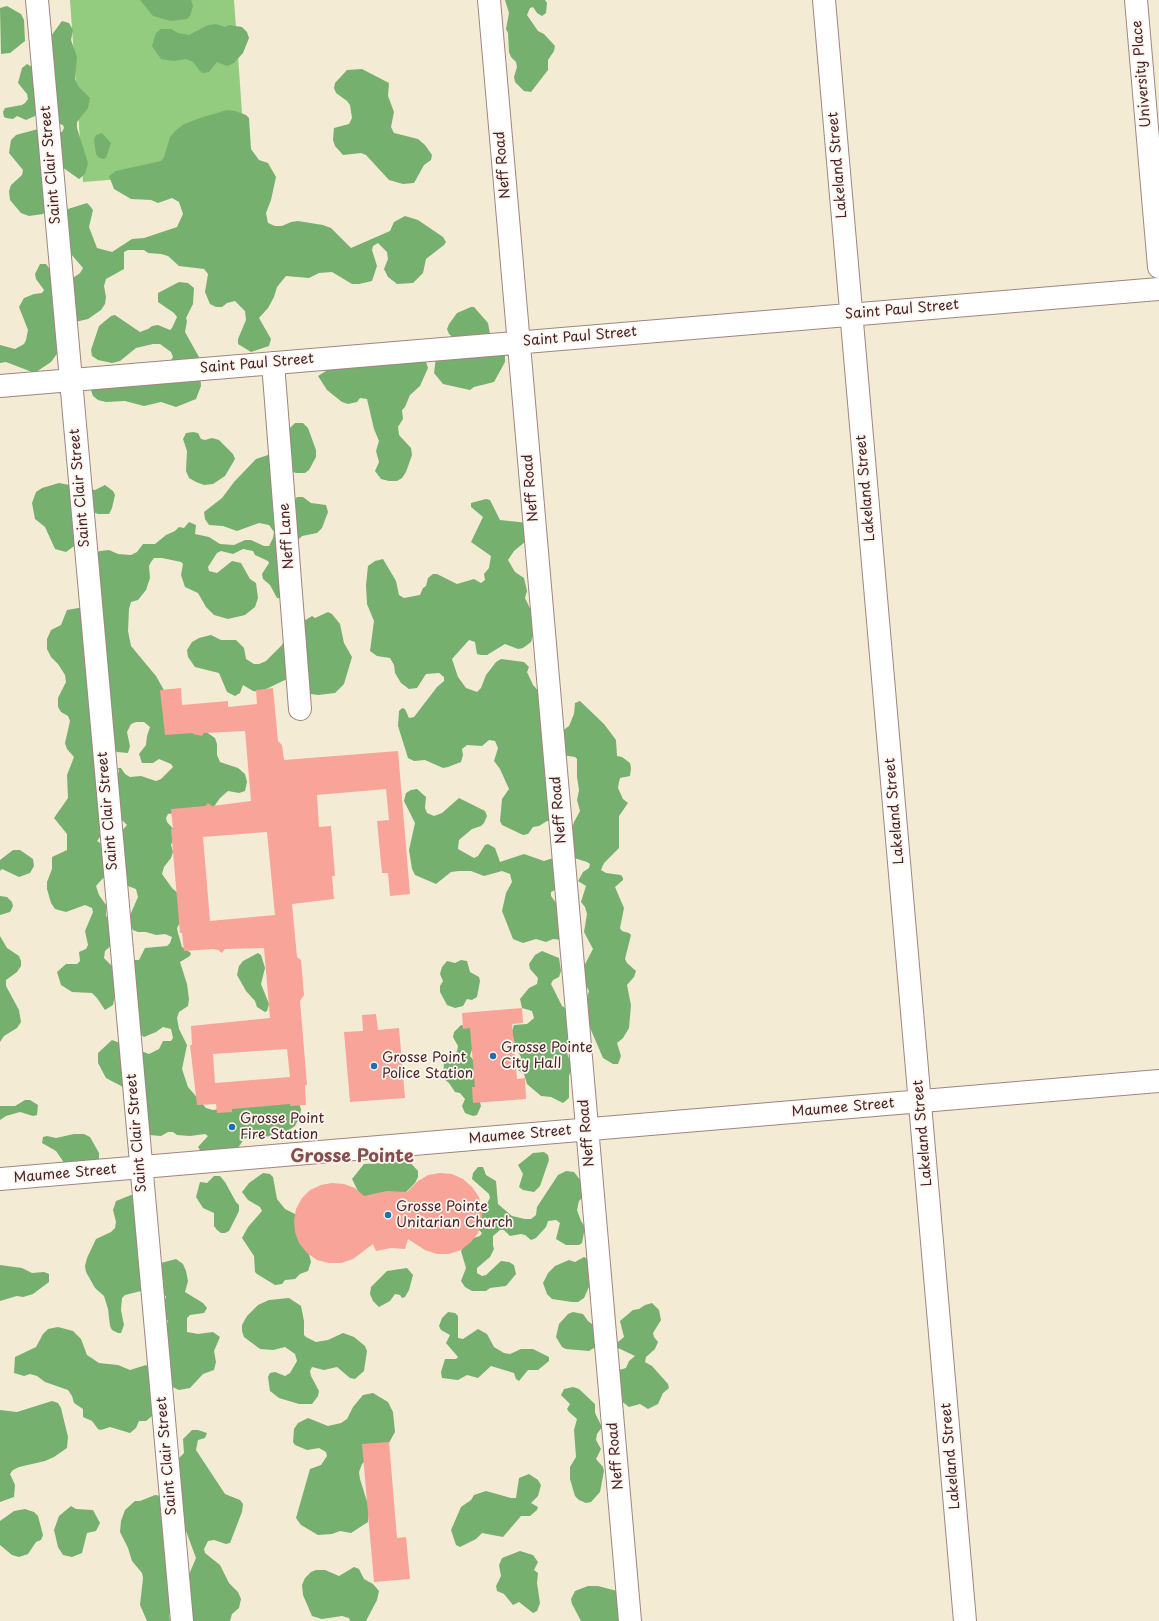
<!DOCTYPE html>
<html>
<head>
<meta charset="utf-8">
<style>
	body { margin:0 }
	canvas { display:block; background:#f4ebd5 }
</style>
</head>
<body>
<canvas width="1159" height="1621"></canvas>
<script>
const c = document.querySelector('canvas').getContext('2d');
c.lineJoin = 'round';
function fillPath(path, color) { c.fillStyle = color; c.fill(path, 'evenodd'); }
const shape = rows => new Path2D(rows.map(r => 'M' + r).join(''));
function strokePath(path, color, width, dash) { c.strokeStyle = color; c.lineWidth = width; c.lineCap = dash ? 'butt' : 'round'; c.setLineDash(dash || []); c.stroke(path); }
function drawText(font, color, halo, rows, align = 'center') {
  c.font = font + ' "Playpen Sans",sans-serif'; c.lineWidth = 3.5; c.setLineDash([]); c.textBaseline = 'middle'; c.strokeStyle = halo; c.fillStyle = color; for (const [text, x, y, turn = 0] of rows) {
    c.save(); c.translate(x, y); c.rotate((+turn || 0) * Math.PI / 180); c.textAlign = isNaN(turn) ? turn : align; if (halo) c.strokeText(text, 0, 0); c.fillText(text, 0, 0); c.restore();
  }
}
fillPath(shape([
	[70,0,234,0,246,169,83,182]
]), '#93cc7f');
fillPath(shape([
	[140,0,191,0,193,6,190,16,187,19,171,21,153,16],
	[505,0,545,0,547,3,546,13,542,16,537,13,533,7,530,8,527,15,538,31,544,34,555,46,554,51,548,60,548,70,531,92,524,91,515,82,514,77,517,67,516,62,511,57,509,52,508,33,506,29,509,13],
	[7,6,21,14,24,20,25,41,10,53,1,54,0,8],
	[62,21,69,23,73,30,71,40,77,57,75,79,78,86,90,98,88,108,77,122,77,128,88,163,85,174,79,179,62,167,51,209,43,214,29,216,21,213,10,200,9,191,11,185,22,175,23,170,9,153,11,140,16,135,38,129,54,134,62,132,64,128,63,125,50,121,40,110,35,116,26,120,17,116,13,119,6,118,4,117,3,112,5,108,22,105,25,103,28,99,27,94,18,83,22,68,27,64,35,69,48,40],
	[216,24,225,27,229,25,242,27,247,32,249,38,243,53,234,63,227,66,217,62,209,72,203,73,200,71,193,62,186,59,174,61,161,59,152,46,156,33,161,29,171,29,178,33,189,35,208,25],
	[362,69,389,83,388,96,394,112,391,127,394,133,418,139,425,145,432,155,431,160,424,165,414,183,403,184,389,180,366,155,361,153,343,155,335,146,333,140,334,128,349,124,352,118,350,105,347,101,336,93,334,88,335,83,347,70],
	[227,110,235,111,246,115,249,118,251,149,259,160,268,163,276,177,271,200,266,213,268,223,275,226,282,226,291,222,298,221,323,225,331,228,351,248,390,231,394,222,405,216,418,220,443,237,446,242,444,245,426,259,423,273,413,283,397,284,388,277,384,269,388,259,387,252,378,243,373,246,372,250,377,266,372,281,359,284,352,284,332,272,319,273,309,278,286,276,277,287,274,297,268,308,259,318,271,339,269,346,251,352,238,344,238,339,246,320,245,311,235,301,227,303,222,307,216,307,210,304,205,292,208,274,204,269,179,266,168,256,161,254,148,253,144,250,128,250,124,252,124,269,106,279,104,286,106,297,105,304,101,310,88,319,71,323,59,351,51,362,36,372,32,372,6,362,0,363,0,345,15,349,24,344,26,340,28,330,19,307,24,298,34,294,42,293,44,290,36,279,35,274,40,264,46,264,49,268,70,280,80,273,83,268,71,254,65,215,68,209,87,203,90,206,93,210,89,227,97,248,112,252,132,239,144,238,177,227,183,214,179,202,172,198,158,203,151,200,131,199,114,189,109,176,116,171,161,161,164,157,170,137,176,130,184,124,200,118],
	[102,133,111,143,106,158,103,159,98,157,96,154,94,139,96,135],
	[179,282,188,283,194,288,193,304,186,318,187,321,185,332,199,357,201,386,196,399,176,407,161,402,144,406,125,401,106,402,98,400,93,396,91,390,92,383,170,362,173,357,171,352,160,344,153,344,136,348,120,361,112,363,98,360,92,356,91,350,99,326,111,316,115,315,140,332,148,329,152,326,158,325,170,330,172,328,177,317,174,313,158,302,158,293],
	[471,307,474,307,488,323,490,334,503,348,505,353,505,362,494,382,474,387,470,390,443,384,434,373,436,357,456,340,449,334,447,329,449,324,457,313],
	[327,357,425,359,428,368,420,386,410,395,405,407,402,410,403,419,398,427,399,435,411,448,412,455,406,472,402,478,397,481,389,481,381,479,375,471,379,462,376,451,379,441,374,429,367,399,360,398,357,402,348,404,342,402,327,390,318,376,326,371],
	[295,423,303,423,308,428,316,450,316,457,309,470,305,473,296,473,286,469,294,501,297,497,303,497,311,503,326,505,328,512,322,528,317,533,302,536,294,544,287,599,277,598,270,585,263,579,262,574,269,563,268,561,255,555,253,551,243,549,233,554,221,551,217,553,208,567,209,571,217,573,232,561,241,563,250,579,256,583,258,598,255,607,245,615,228,619,214,615,206,607,198,593,185,587,181,575,183,564,181,562,162,558,154,558,151,562,149,566,150,578,146,590,138,600,131,602,129,609,128,631,131,646,156,676,169,699,202,729,215,738,217,744,217,755,220,762,238,768,245,774,247,782,245,791,239,793,228,791,220,798,213,808,168,814,166,818,167,822,176,832,171,845,173,852,171,858,164,867,162,874,172,888,181,896,184,915,177,928,178,933,182,947,191,953,190,956,180,962,187,984,189,999,188,1006,179,1012,177,1018,179,1029,187,1045,182,1069,188,1087,206,1108,213,1110,297,1098,301,1109,300,1116,295,1126,286,1132,261,1138,252,1136,244,1139,236,1151,203,1155,198,1147,208,1136,205,1134,190,1136,177,1135,173,1132,168,1132,161,1136,149,1135,125,1088,106,1078,98,1063,98,1053,112,1040,149,1054,159,1049,163,1041,171,1041,173,1038,171,1029,163,1027,156,1032,144,1037,137,1032,116,991,113,1005,105,1010,97,998,92,993,72,992,61,985,57,972,66,964,77,964,80,961,79,952,86,949,88,945,85,931,93,912,92,908,85,905,66,912,55,909,51,903,47,889,47,882,52,869,52,857,67,850,67,834,54,818,68,798,67,775,74,757,67,749,65,743,70,721,68,716,61,712,58,707,58,698,66,682,65,675,58,664,51,657,47,649,47,639,51,630,61,625,67,610,84,607,93,555,100,551,109,550,118,554,131,555,137,552,143,544,155,544,166,535,175,531,179,527,184,528,189,522,196,525,195,534,209,537,220,544,234,545,245,540,251,540,264,546,269,546,273,538,274,532,269,525,259,523,237,531,223,526,209,525,205,519,204,512,222,498,234,482,256,459,274,453,287,431],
	[136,722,144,722,150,727,147,736,146,745,139,754,142,763,153,763,159,759,171,764,173,767,161,779,156,781,141,776,130,777,125,774,121,768,118,768,119,772,116,774,114,750,117,752,128,753,130,746,127,732,131,724],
	[123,821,127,825,120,833,125,885,136,889,138,897,131,913,130,925,133,930,138,932,146,932,156,935,165,934,172,937,170,943,167,946,145,948,139,960,133,960,115,969,104,958,105,951,114,943,112,923,106,916,106,905,99,895,96,886,104,877,108,861,105,846,97,841,100,837,105,836,116,823],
	[193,432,198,433,201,439,205,440,212,438,219,440,233,454,235,459,225,476,213,484,204,485,196,482,189,478,186,471,187,451,183,439,186,433],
	[59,483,95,490,105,485,113,491,115,495,112,508,109,514,98,514,87,510,77,544,66,552,55,549,45,527,35,519,32,503,36,492,42,488],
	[486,499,490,500,500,520,528,523,526,541,514,551,508,560,515,572,524,578,527,591,525,598,537,623,531,642,523,648,518,649,505,644,487,655,481,655,477,654,475,642,469,640,452,659,458,677,466,688,477,692,481,688,486,675,496,662,501,659,524,662,529,667,527,672,533,685,541,694,561,732,569,726,574,714,575,703,580,701,604,724,616,740,617,756,622,757,630,763,631,768,630,776,620,778,619,782,618,788,623,799,628,803,619,816,619,848,604,863,601,870,606,873,621,875,623,878,623,880,615,887,624,908,620,928,622,931,629,933,631,935,625,959,627,963,636,971,634,977,627,985,631,1005,629,1028,623,1038,617,1043,621,1056,618,1064,613,1064,603,1058,585,1016,585,1005,589,991,583,979,583,968,593,949,584,932,587,914,585,907,581,902,586,886,578,881,583,872,589,868,590,864,587,862,574,858,559,888,551,892,551,896,557,904,562,940,553,939,546,942,536,939,523,943,513,939,502,911,506,893,512,882,510,874,502,871,484,876,471,871,459,871,451,872,436,884,415,875,412,869,409,850,415,823,404,801,406,793,411,790,417,789,426,797,425,808,427,813,434,816,442,813,459,798,485,811,487,816,484,823,481,826,472,829,459,840,458,849,474,858,478,856,485,845,488,844,495,848,500,862,524,854,544,861,556,857,568,841,574,822,580,811,577,800,579,790,577,777,577,759,575,757,562,755,546,784,550,789,558,821,547,821,539,826,533,827,528,834,523,835,502,825,500,821,502,799,509,789,500,769,494,761,498,748,495,741,489,740,482,746,467,745,462,749,463,755,461,762,448,767,443,768,425,760,414,761,408,758,398,726,399,711,402,708,405,709,409,718,414,717,437,687,444,681,444,677,439,673,426,674,417,688,409,689,401,683,395,673,394,665,390,658,377,656,370,651,374,621,367,604,366,585,368,566,375,561,383,559,396,581,399,595,404,598,420,595,423,588,426,586,428,578,433,574,437,574,457,584,474,579,481,583,485,580,484,574,489,568,491,556,471,542,483,517,471,507,471,503],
	[328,612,332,614,340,624,344,643,352,657,344,684,335,693,318,695,311,694,287,679,260,692,253,691,243,685,240,693,235,696,227,692,219,673,195,667,188,657,187,650,192,642,199,638,211,635,221,640,236,640,244,648,246,659,254,664,259,664,266,661,282,645,289,630,312,616,315,618],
	[13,850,20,850,33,859,34,866,30,873,19,877,2,869,0,871,0,860],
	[0,896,7,897,12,902,13,906,10,912,0,915],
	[0,936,7,948,19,956,21,961,21,966,17,972,6,980,6,986,19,1010,21,1022,17,1028,4,1036,0,1042],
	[542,951,559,958,561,971,559,977,553,980,551,984,562,1006,568,1010,573,1035,566,1047,567,1053,572,1067,569,1076,569,1098,563,1103,551,1097,541,1096,527,1084,524,1074,518,1070,521,1057,515,1047,512,1031,514,1025,527,1024,534,1018,532,1011,522,1008,520,999,529,988,537,984,538,978,530,969,529,964,535,955],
	[258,953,261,955,265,968,261,984,269,1004,267,1011,265,1012,257,1007,255,1001,246,991,237,975,239,966,243,961],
	[461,960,467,961,470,972,479,977,480,981,477,997,472,1000,467,999,463,1006,455,1008,447,1005,440,992,440,986,443,981,440,974,442,967,447,961,455,963],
	[461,1025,470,1027,476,1036,470,1056,475,1062,475,1085,481,1106,477,1115,473,1116,465,1113,462,1106,465,1099,460,1093,455,1092,449,1083,443,1078,444,1063,447,1058,454,1056,457,1051,458,1046,453,1037,454,1032],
	[25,1100,30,1100,38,1105,37,1115,33,1116,20,1112,6,1116,0,1120,0,1106,15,1106],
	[74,1134,84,1134,90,1137,99,1153,99,1163,65,1164,56,1151,42,1143,43,1137,47,1136,56,1138],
	[544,1152,548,1155,549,1160,540,1186,534,1192,523,1190,519,1187,523,1174,518,1165,533,1153],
	[403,1158,407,1159,418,1171,418,1177,415,1183,406,1192,401,1195,369,1197,360,1195,352,1179,364,1164,381,1163],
	[478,1167,483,1167,486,1175,496,1181,498,1204,512,1216,525,1219,531,1219,536,1215,537,1207,558,1175,566,1171,574,1172,581,1181,583,1197,579,1201,577,1210,581,1221,585,1227,582,1243,579,1245,566,1245,556,1239,560,1223,556,1220,548,1221,546,1227,536,1238,531,1240,525,1235,521,1234,510,1236,504,1230,500,1230,493,1236,493,1245,494,1249,490,1257,477,1268,477,1273,482,1276,486,1275,501,1261,509,1262,514,1265,516,1274,506,1286,490,1288,486,1291,472,1291,465,1287,461,1281,466,1268,461,1251,467,1240,480,1236,482,1233,477,1228,478,1218,490,1198,489,1194,472,1179,473,1173],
	[263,1173,270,1174,273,1177,277,1199,285,1209,299,1216,311,1262,308,1271,300,1274,295,1279,285,1280,282,1284,275,1285,257,1274,255,1272,254,1256,242,1238,248,1227,262,1211,260,1207,248,1200,242,1192,249,1183],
	[214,1176,220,1176,225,1182,236,1202,239,1205,239,1211,229,1231,225,1233,221,1233,217,1230,214,1226,214,1213,203,1208,196,1197,200,1182,207,1183],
	[131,1195,134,1196,147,1285,141,1291,125,1295,122,1298,121,1310,124,1325,121,1333,118,1333,112,1330,110,1326,108,1309,104,1296,95,1288,86,1272,85,1266,87,1258,96,1239,111,1232,115,1228,116,1222,113,1210,116,1201],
	[584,1257,588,1259,592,1280,584,1298,578,1302,572,1302,552,1299,547,1294,543,1283,548,1273,555,1266,569,1260,575,1262],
	[176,1259,183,1264,186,1271,188,1281,185,1292,203,1303,207,1308,204,1313,190,1315,187,1318,187,1332,198,1334,213,1332,220,1337,214,1351,216,1362,214,1370,203,1374,190,1388,179,1390,170,1386,164,1331,168,1321,160,1311,166,1297,156,1279,161,1263],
	[0,1265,22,1268,32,1273,44,1272,49,1274,49,1282,33,1294,23,1297,17,1296,0,1301],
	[407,1268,413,1275,409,1290,405,1297,402,1298,400,1295,395,1294,390,1301,379,1307,373,1301,370,1294,371,1287,387,1271],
	[289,1298,301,1306,304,1321,304,1335,306,1337,316,1342,328,1340,343,1333,354,1337,365,1346,367,1351,364,1371,355,1379,350,1378,337,1367,324,1370,312,1367,310,1371,311,1376,319,1391,318,1396,312,1404,299,1404,279,1398,270,1391,268,1377,270,1373,275,1372,285,1376,290,1373,297,1361,295,1354,285,1347,273,1350,260,1349,244,1337,242,1331,242,1325,247,1316,258,1305,269,1300],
	[652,1303,659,1310,661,1320,653,1333,654,1337,658,1342,655,1349,646,1357,645,1362,652,1366,668,1384,669,1388,663,1393,658,1404,648,1409,640,1404,629,1407,615,1396,619,1370,626,1368,629,1361,635,1356,618,1348,618,1342,624,1337,620,1321,633,1310,639,1309,645,1305],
	[448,1312,455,1313,458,1316,458,1338,463,1339,478,1329,487,1334,494,1347,504,1353,510,1354,521,1349,533,1349,549,1357,549,1361,538,1370,528,1370,519,1381,516,1379,514,1373,491,1366,478,1378,467,1375,458,1380,442,1378,441,1372,445,1359,456,1359,458,1357,446,1343,450,1335,441,1330,439,1326,442,1318],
	[573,1312,583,1314,588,1321,592,1324,596,1323,597,1346,589,1351,566,1349,562,1347,556,1337,559,1324,568,1314],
	[58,1327,73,1331,81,1339,87,1355,99,1363,118,1365,130,1370,146,1365,152,1369,154,1413,152,1416,146,1421,139,1421,136,1428,130,1433,110,1427,101,1430,98,1429,92,1421,83,1417,83,1409,74,1403,72,1396,68,1390,45,1382,37,1376,30,1374,24,1376,14,1373,15,1357,36,1347,43,1334,48,1329],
	[573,1387,579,1389,595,1404,595,1413,602,1427,597,1434,596,1440,601,1449,596,1459,603,1467,604,1471,600,1492,591,1502,586,1503,579,1500,575,1496,570,1479,570,1467,576,1457,574,1430,577,1419,569,1412,567,1409,570,1404,561,1395,564,1389],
	[373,1393,388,1402,393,1412,395,1432,385,1450,369,1457,362,1464,359,1472,360,1479,369,1508,368,1522,351,1533,340,1531,332,1534,318,1535,301,1525,296,1518,310,1469,321,1465,327,1456,326,1452,319,1448,307,1450,295,1445,293,1442,294,1429,298,1423,308,1418,328,1426,341,1423,347,1419,353,1407,363,1395],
	[52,1401,58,1403,61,1408,68,1437,67,1448,54,1457,45,1461,19,1467,13,1470,10,1474,15,1485,14,1497,0,1502,0,1410,17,1412],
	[192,1430,198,1430,207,1433,205,1438,198,1440,196,1450,225,1494,240,1500,243,1504,242,1512,230,1543,226,1544,214,1540,208,1541,204,1549,205,1553,220,1565,229,1583,238,1592,241,1599,239,1608,232,1614,230,1621,187,1621,185,1584,196,1558,186,1531,180,1525,173,1603,169,1615,170,1621,147,1621,140,1605,143,1578,142,1573,132,1561,128,1548,120,1532,121,1521,125,1510,135,1501,140,1501,155,1495,161,1496,178,1459,184,1453,183,1439],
	[529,1474,538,1480,541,1485,538,1496,531,1503,538,1507,537,1510,530,1516,521,1516,503,1537,482,1533,476,1539,460,1547,456,1545,451,1530,461,1507,471,1500,474,1495,486,1491,511,1498,516,1498,519,1478],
	[71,1506,76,1509,93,1510,100,1523,96,1531,87,1533,82,1553,72,1557,63,1555,58,1547,54,1530,59,1516],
	[25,1509,34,1512,38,1516,43,1535,41,1540,36,1542,28,1554,19,1557,12,1555,0,1545,0,1521,14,1511],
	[520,1551,533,1555,538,1562,534,1570,538,1573,537,1583,540,1603,537,1611,533,1613,519,1602,513,1605,504,1594,497,1591,496,1586,501,1576,499,1565,502,1558],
	[354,1567,359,1569,364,1579,373,1584,379,1591,377,1600,366,1621,350,1621,349,1618,342,1616,322,1619,312,1616,303,1595,302,1585,305,1578,311,1572,316,1570,325,1570,339,1576],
	[588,1586,598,1586,621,1592,621,1621,581,1621,572,1604,571,1599,575,1591]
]), '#76b06e');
fillPath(shape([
	[181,688,182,705,228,701,228,707,257,704,256,690,273,688,278,741,282,745,284,760,398,751,410,894,390,896,388,873,382,873,377,821,389,820,386,789,317,795,319,827,331,826,335,876,332,876,334,899,292,904,297,957,301,960,304,995,300,1001,307,1085,305,1085,306,1105,290,1106,290,1104,232,1109,232,1112,217,1113,216,1104,197,1105,190,1045,192,1045,191,1026,270,1018,264,948,225,949,222,953,218,950,213,949,184,951,182,933,180,933,171,829,173,829,171,809,205,806,208,803,212,806,251,801,245,731,204,733,202,736,193,734,193,733,165,735,160,690],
	[267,832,275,915,210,921,203,837],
	[287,1049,290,1077,215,1083,213,1054],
	[522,1008,523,1023,512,1024,517,1079,525,1078,526,1099,473,1103,472,1087,475,1087,470,1028,463,1029,462,1013],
	[376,1014,378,1030,399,1028,405,1098,350,1102,344,1032,363,1031,362,1015],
	[440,1173,452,1174,463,1179,472,1187,479,1197,482,1209,482,1221,478,1233,471,1242,461,1250,449,1254,437,1254,425,1250,408,1239,405,1249,391,1248,376,1251,373,1244,353,1259,341,1263,329,1263,317,1260,307,1253,299,1243,295,1232,294,1221,296,1209,302,1198,310,1190,321,1185,332,1183,344,1184,355,1188,364,1196,387,1191,407,1192,418,1181,428,1175],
	[389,1442,397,1538,406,1537,410,1579,374,1582,362,1444]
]), '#f8a499');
const minor = shape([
	[37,0,182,1621],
	[489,0,630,1621],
	[824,0,965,1621],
	[1136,0,1159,267],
	[273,363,300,709],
	[0,386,1159,289],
	[0,1179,1159,1081]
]);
strokePath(minor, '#9f8580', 24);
strokePath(minor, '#fff', 22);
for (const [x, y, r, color] of [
	[493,1056,4,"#1f6fb2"],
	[374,1066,4,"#1f6fb2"],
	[232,1127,4,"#1f6fb2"],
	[388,1215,4,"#1f6fb2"]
]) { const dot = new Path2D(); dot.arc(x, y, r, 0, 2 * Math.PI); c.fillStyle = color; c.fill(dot); strokePath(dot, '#fbf7ec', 1.5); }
drawText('14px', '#4a1f2b', '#fbf7ec', [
	["University Place",1142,74,-95],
	["Saint Clair Street",51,165,-95],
	["Neff Road",503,165,-95],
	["Lakeland Street",838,165,-95],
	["Saint Paul Street",902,310,-5],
	["Saint Paul Street",580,337,-5],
	["Saint Paul Street",257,364,-5],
	["Saint Clair Street",80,488,-95],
	["Neff Road",531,488,-95],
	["Lakeland Street",866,488,-95],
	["Neff Lane",287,536,-94],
	["Neff Road",559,810,-95],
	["Saint Clair Street",108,811,-95],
	["Lakeland Street",895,811,-95],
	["Maumee Street",843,1108,-5],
	["Saint Clair Street",137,1133,-95],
	["Neff Road",587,1133,-95],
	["Lakeland Street",923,1133,-95],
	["Maumee Street",520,1135,-5],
	["Maumee Street",65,1174,-5],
	["Saint Clair Street",167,1456,-95],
	["Neff Road",616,1456,-95],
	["Lakeland Street",951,1456,-95]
]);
drawText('14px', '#4a1f2b', '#fbf7ec', [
	["Grosse Pointe",501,1048],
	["City Hall",501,1064],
	["Grosse Point",382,1058],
	["Police Station",382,1074],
	["Grosse Point",240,1119],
	["Fire Station",240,1135],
	["Grosse Pointe",396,1207],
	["Unitarian Church",396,1223]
], 'left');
drawText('bold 18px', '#874e52', '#fbf7ec', [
	["Grosse Pointe",352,1157]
]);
</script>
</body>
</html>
